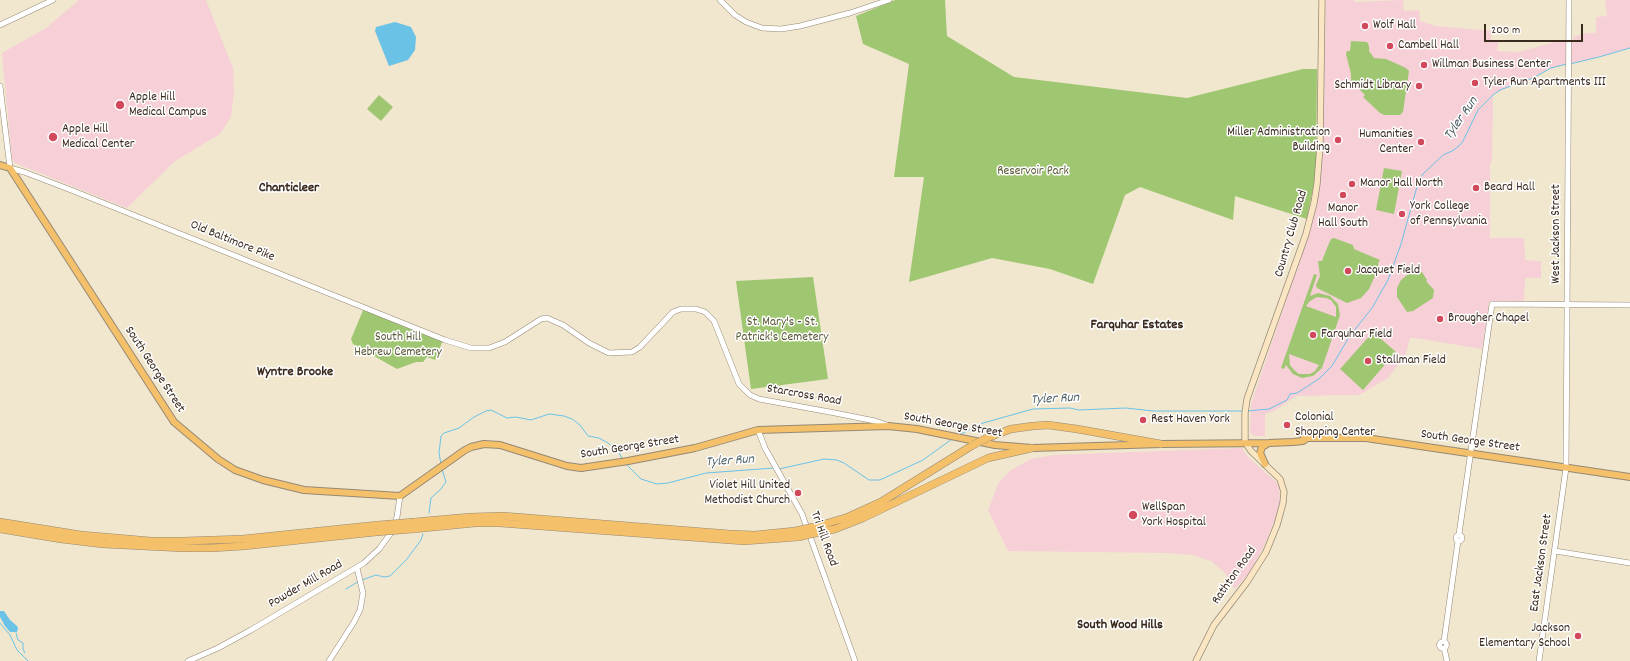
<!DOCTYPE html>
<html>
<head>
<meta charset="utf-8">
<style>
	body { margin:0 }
	#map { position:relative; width:1630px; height:661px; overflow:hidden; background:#f0e7ce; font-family:Dekko,sans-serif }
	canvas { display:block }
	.scale { position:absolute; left:1484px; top:24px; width:99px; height:18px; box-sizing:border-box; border:2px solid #3b2a1e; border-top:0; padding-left:5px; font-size:12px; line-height:14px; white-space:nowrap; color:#3b2a1e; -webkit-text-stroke:3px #fff; paint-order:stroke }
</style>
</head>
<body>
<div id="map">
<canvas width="1630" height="661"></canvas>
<div class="scale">200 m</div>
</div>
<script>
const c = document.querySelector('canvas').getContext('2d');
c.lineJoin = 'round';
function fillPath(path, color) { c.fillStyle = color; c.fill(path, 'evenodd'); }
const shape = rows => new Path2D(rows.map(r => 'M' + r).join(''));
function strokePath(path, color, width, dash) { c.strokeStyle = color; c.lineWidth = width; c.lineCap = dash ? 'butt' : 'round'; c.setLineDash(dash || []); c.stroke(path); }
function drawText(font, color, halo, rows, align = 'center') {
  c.font = font + ' Dekko,sans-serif'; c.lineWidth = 3; c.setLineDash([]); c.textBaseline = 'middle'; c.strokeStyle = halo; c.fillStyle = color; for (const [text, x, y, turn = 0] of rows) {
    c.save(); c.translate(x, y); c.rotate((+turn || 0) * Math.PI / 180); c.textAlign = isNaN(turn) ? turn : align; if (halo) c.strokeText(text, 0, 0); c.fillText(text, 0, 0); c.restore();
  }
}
fillPath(shape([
	[79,0,206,0,233,68,234,92,231,117,220,134,175,161,127,208,15,163,12,159,2,53,46,28],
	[1326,0,1354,0,1355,2,1403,0,1404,11,1419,10,1420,21,1435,26,1491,31,1491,42,1498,42,1497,51,1518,52,1559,41,1573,41,1573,37,1587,33,1594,33,1596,32,1596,17,1607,16,1605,0,1630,0,1630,48,1599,57,1551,68,1533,78,1508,87,1493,95,1492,161,1490,163,1490,238,1524,238,1525,260,1541,261,1541,278,1525,278,1524,301,1489,301,1482,349,1415,338,1410,338,1406,354,1388,378,1359,395,1296,396,1276,410,1265,414,1265,436,1255,436,1250,433,1251,404,1308,237,1319,192,1323,154],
	[1242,448,1247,456,1276,482,1279,486,1280,502,1275,519,1265,544,1250,572,1236,588,1234,588,1225,573,1211,561,1192,555,1169,553,1008,551,988,510,999,482,1011,470,1031,459,1054,455]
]), '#f6cfd7');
fillPath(shape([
	[895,0,945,0,947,36,1014,77,1187,98,1303,69,1317,69,1316,173,1307,219,1235,196,1233,220,1140,187,1125,195,1093,284,1050,269,992,258,909,282,924,177,894,177,909,64,863,44,856,16],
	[1351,41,1367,42,1369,46,1369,51,1374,58,1386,59,1406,68,1409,71,1403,112,1400,115,1384,115,1380,113,1363,97,1365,95,1351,81,1351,74,1346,54,1347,51,1350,51],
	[379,95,393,107,381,121,367,109],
	[1384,168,1402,171,1394,214,1376,210],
	[1334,238,1353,245,1354,249,1380,260,1378,263,1379,267,1369,289,1361,298,1347,303,1317,288,1316,285,1320,276,1318,261,1322,261,1327,248,1331,239],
	[1413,270,1422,272,1427,280,1426,281,1434,290,1433,298,1413,311,1407,312,1397,297,1397,288,1401,280],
	[1314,274,1317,275,1310,296,1318,293,1330,296,1338,304,1340,315,1322,368,1313,376,1302,378,1293,374,1286,365,1284,369,1281,368],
	[1317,297,1326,298,1331,300,1336,307,1336,317,1306,306,1310,301],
	[1289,354,1319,365,1315,371,1310,374,1299,374,1295,371,1290,365],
	[813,277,828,379,751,389,736,281],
	[364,308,443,340,435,360,427,357,423,362,416,362,397,369,353,344,351,339],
	[1373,332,1396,352,1363,390,1340,369]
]), '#9fc671');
fillPath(shape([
	[395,22,411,27,416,37,415,50,408,60,389,66,375,31,376,27],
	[0,611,4,611,10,620,17,626,18,628,17,632,10,632,5,626,0,617]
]), '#6ac2e7');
strokePath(shape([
	[1570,64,1599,57,1630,48],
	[1247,411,1269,409,1287,400,1290,394,1297,393,1311,384,1320,378,1332,366,1349,337,1372,308,1388,280,1401,244,1418,183,1423,174,1443,155,1452,151,1459,146,1463,141,1478,110,1493,95,1500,90,1533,78,1551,68,1567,64],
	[959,435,983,423,1033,409,1070,408,1079,410,1126,408,1153,411,1244,411],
	[441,464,439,453,441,436,444,433,459,428,474,417,486,411,491,410,507,418,516,417,531,420,549,414,564,416,572,419,580,425,588,436,599,438,608,443,618,451,623,460],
	[626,464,641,479,657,484,668,483,706,473,774,468],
	[779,469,824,459,837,460,844,463,869,480,880,480,923,460,952,439],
	[429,513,431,498,440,490,446,482,442,469],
	[362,580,376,575,384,577,390,576,407,559,421,540,423,534],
	[346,589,359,581],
	[0,623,10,635,17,650,28,661],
	[16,633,18,640,23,643,23,649,25,653]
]), '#6ac2e7', 1);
const tertiary = shape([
	[720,0,735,15,746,22,762,28,781,29,800,26,850,13,889,0],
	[0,25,53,0],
	[0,86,10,168,24,172,71,190,445,340,471,348,489,348,505,342,541,319,547,318,563,325,589,343,609,353,632,352,640,347,673,312,681,309,696,309,705,312,714,321,739,384,750,395,759,399,835,413,875,421,887,425],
	[758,430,765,448,802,514,855,661],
	[1459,534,1492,304,1630,305],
	'1456 538a3 3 0 1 1 6 0a3 3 0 1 1-6 0Z',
	[1555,551,1630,563],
	[1444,641,1458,541],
	'1439.5 645a3.5 3.5 0 1 1 7 0a3.5 3.5 0 1 1-7 0Z',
	[1444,648,1447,661],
	[188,661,218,648,251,630,364,563,379,549,391,533,397,517,400,496],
	[329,661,354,622,360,610,363,593,357,568],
	[1539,661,1566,468,1569,0]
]);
const secondary = shape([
	[1196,661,1214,625,1247,582,1266,552,1277,525,1283,503,1284,492,1280,479,1251,451,1245,442,1245,413,1247,399,1306,234,1314,203,1317,184,1320,146,1322,0]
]);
const primary = shape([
	[0,165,10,168,174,422,218,459,235,470,263,480,304,490,400,496,465,450,471,447,484,444,500,445,567,466,581,468,628,461,695,448,758,430,888,426,917,429,995,445,1032,448,1161,444,1269,443,1293,442,1303,441,1306,439],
	[1304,438,1366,438,1630,477],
	[1265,464,1260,453,1262,447,1267,444]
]);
const motorway = shape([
	[987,438,1011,429,1033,426,1048,425,1077,429,1161,444],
	[0,522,81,535,151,541,183,541,243,539,378,525],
	[414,522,470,517,503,516,730,534,755,535,795,531],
	[818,526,848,517,881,502,973,445],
	[0,529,61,539,103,544,183,548,212,548,244,546,376,532],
	[413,529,475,523,500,523,744,541,798,537],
	[820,532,835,529,863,518,988,458,1032,448]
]);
strokePath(tertiary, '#968876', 6);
strokePath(secondary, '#968876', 7);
strokePath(primary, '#968876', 8);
strokePath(motorway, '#968876', 8);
strokePath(tertiary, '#fff', 5);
strokePath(secondary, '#fbe6c3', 5.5);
strokePath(primary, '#f4c16a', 6);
strokePath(motorway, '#f4c16a', 7);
const motorwayBridge = shape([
	[973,445,987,438],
	[378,525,414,522],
	[795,531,818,526],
	[376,532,413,529],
	[798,537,820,532]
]);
strokePath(motorwayBridge, '#968876', 8, []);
strokePath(motorwayBridge, '#f4c16a', 7);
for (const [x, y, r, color] of [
	[1365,26,4,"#d1495b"],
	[1390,46,4,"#d1495b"],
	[1424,65,4,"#d1495b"],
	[1475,83,4,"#d1495b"],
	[1419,86,4,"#d1495b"],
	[120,105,5,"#d1495b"],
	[53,137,5,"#d1495b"],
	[1338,140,4,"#d1495b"],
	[1421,142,4,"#d1495b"],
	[1352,184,4,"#d1495b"],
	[1476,188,4,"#d1495b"],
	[1343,195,4,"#d1495b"],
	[1402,214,4,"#d1495b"],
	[1348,271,4,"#d1495b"],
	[1440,319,4,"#d1495b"],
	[1313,335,4,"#d1495b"],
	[1368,361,4,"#d1495b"],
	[1143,420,4,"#d1495b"],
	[1287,425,4,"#d1495b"],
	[798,493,4,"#d1495b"],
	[1133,515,5,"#d1495b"],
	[1578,636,4,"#d1495b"]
]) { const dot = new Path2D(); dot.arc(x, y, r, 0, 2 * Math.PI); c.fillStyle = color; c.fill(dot); strokePath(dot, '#fff', 1.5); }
drawText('13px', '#3b2a1e', '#fff', [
	["Wolf Hall",1373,26],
	["Cambell Hall",1398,46],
	["Willman Business Center",1432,65],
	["Tyler Run Apartments III",1483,83],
	["Schmidt Library",1411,86,"right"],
	["Apple Hill",129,98],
	["Medical Campus",129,113],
	["Apple Hill",62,130],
	["Medical Center",62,145],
	["Miller Administration",1330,133,"right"],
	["Building",1330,148,"right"],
	["Humanities",1413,135,"right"],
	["Center",1413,150,"right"],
	["Manor Hall North",1360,184],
	["Beard Hall",1484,188],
	["York College",1410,207],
	["of Pennsylvania",1410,222],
	["Manor",1343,209,"center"],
	["Hall South",1343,224,"center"],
	["Jacquet Field",1356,271],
	["Brougher Chapel",1448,319],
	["Farquhar Field",1321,335],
	["Stallman Field",1376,361],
	["Colonial",1295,418],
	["Shopping Center",1295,433],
	["Rest Haven York",1151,420],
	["Violet Hill United",790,486,"right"],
	["Methodist Church",790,501,"right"],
	["WellSpan",1142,508],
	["York Hospital",1142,523],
	["Jackson",1570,629,"right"],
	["Elementary School",1570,644,"right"]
], 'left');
drawText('13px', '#595937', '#fff', [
	["Reservoir Park",1033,172],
	["St. Mary's - St.",782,323],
	["Patrick's Cemetery",782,338],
	["South Hill",398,338],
	["Hebrew Cemetery",398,353]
]);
drawText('13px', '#3b2a1e', '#fff', [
	["Country Club Road",1292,234,-74],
	["West Jackson Street",1557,234,-90],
	["Old Baltimore Pike",232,242,22],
	["South George Street",154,370,57],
	["Starcross Road",804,396,10],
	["South George Street",953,426,10],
	["South George Street",1470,442,8],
	["South George Street",630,448,-9],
	["Tri Hill Road",823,539,70],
	["East Jackson Street",1542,563,-82],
	["Rathton Road",1235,576,-55],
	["Powder Mill Road",306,585,-30]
]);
drawText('italic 14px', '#4b5f64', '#fff', [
	["Tyler Run",1462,119,-55],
	["Tyler Run",1055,400,-3],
	["Tyler Run",730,462,-4]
]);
drawText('bold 14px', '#3b2a1e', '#fff', [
	["Chanticleer",289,189],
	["Farquhar Estates",1137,326],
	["Wyntre Brooke",295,373],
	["South Wood Hills",1120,626]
]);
</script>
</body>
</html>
